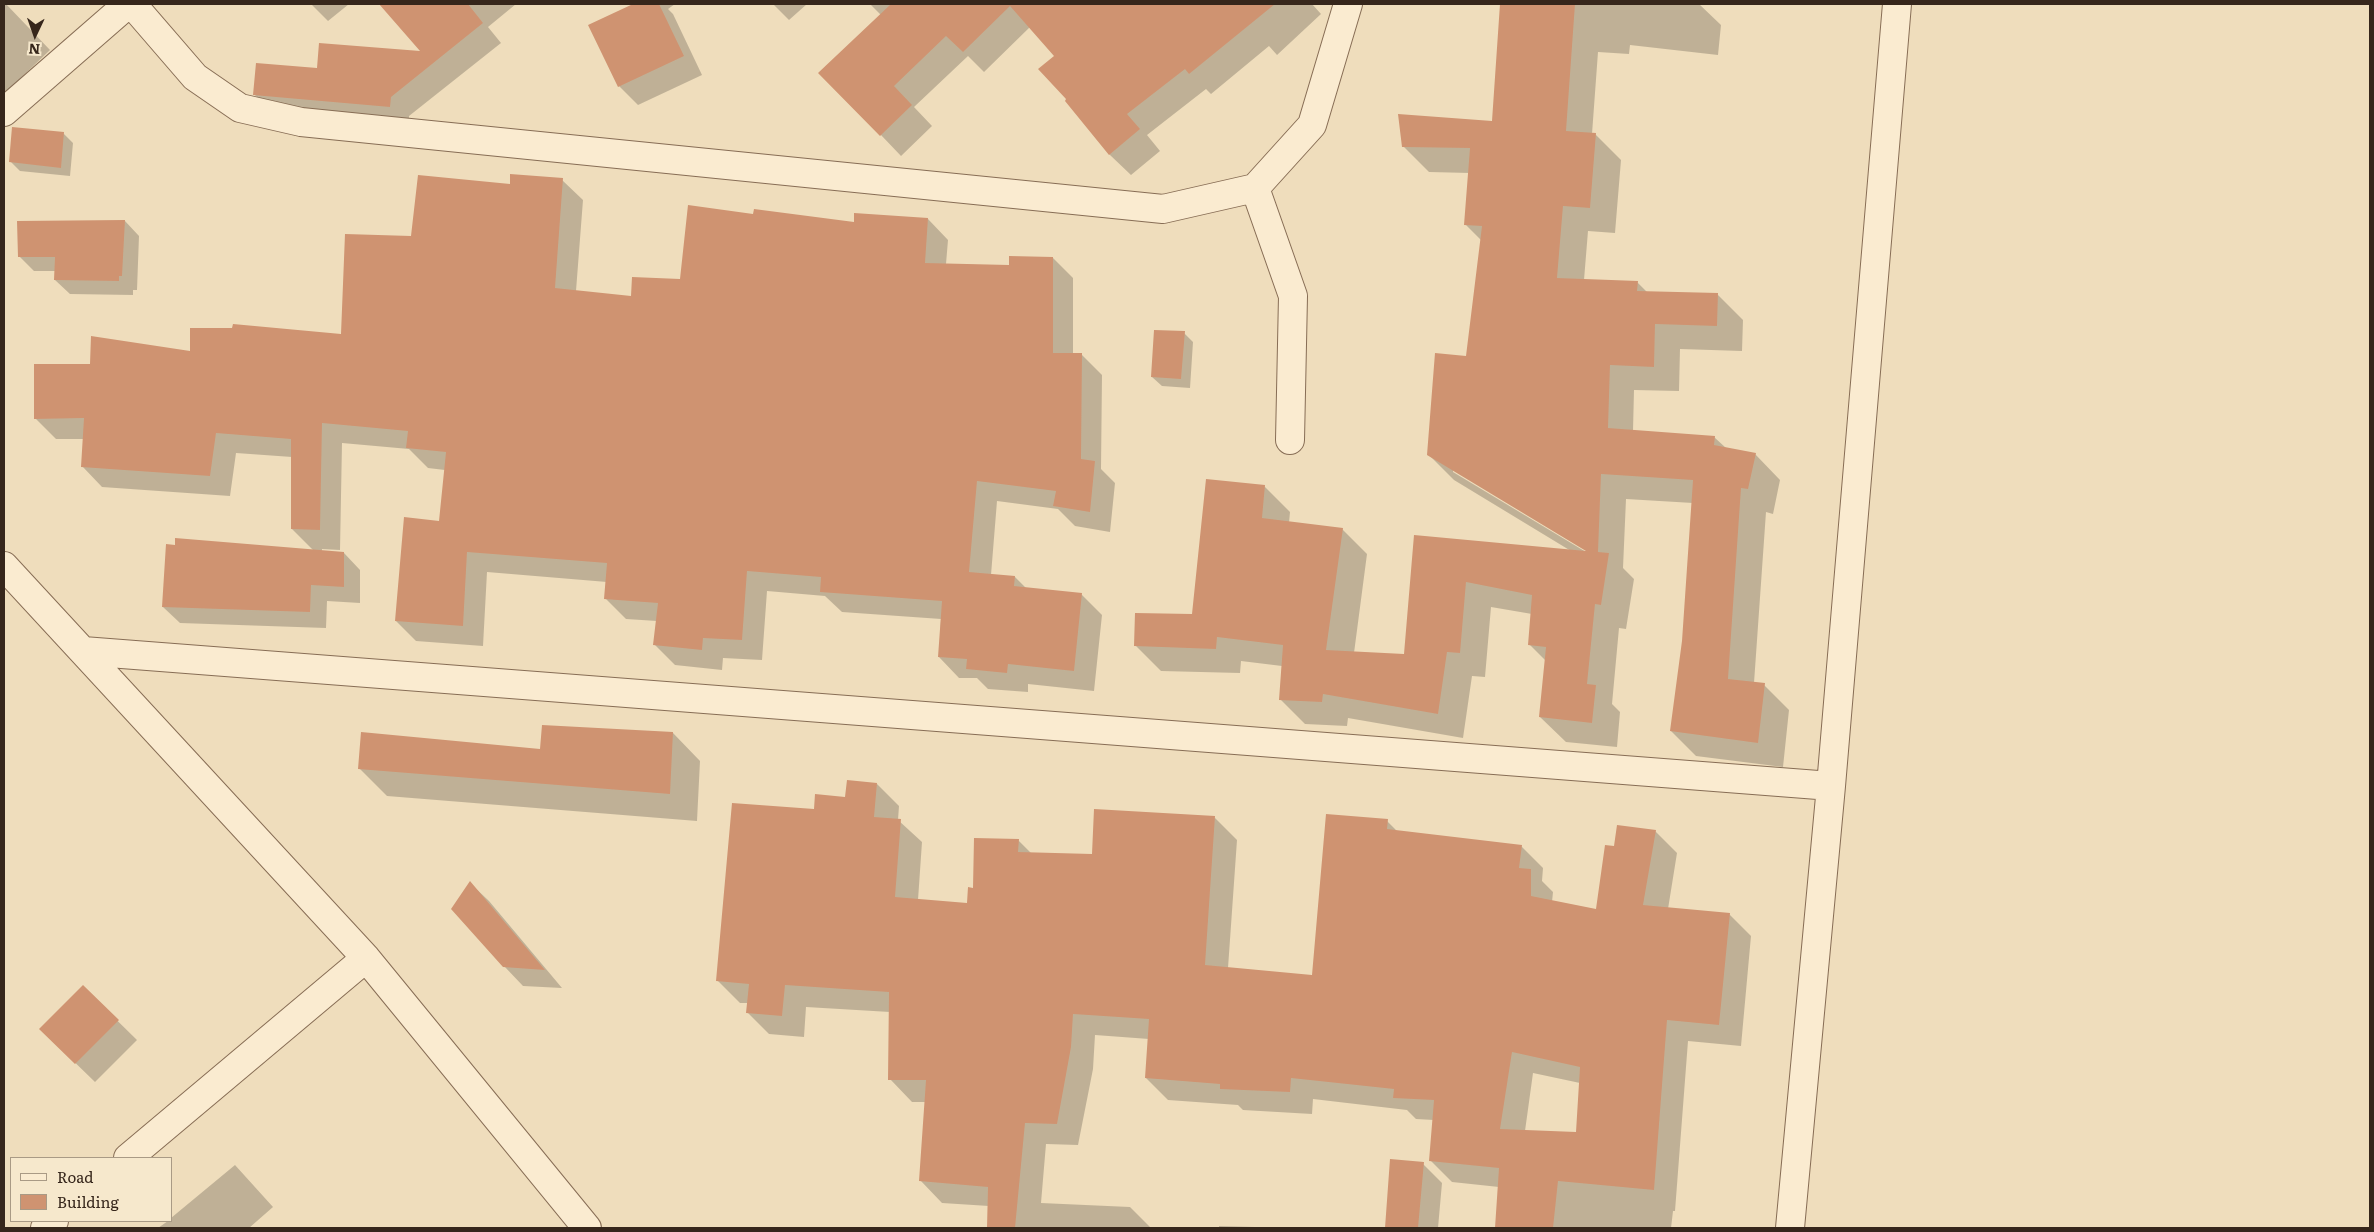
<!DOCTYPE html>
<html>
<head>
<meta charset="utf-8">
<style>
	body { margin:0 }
	#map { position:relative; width:2374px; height:1232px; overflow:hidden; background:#efddbc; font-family:Literata,serif }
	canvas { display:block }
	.frame { position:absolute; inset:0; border:5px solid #36261b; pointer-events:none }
	.legend { position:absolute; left:10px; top:1157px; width:162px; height:65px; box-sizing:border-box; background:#f6e8cc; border:1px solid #a99a85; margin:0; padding:6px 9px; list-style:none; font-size:15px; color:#36261b }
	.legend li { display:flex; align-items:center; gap:10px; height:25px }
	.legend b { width:25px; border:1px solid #a99a85 }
	.north { position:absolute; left:10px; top:10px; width:50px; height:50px; -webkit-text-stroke:4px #f6e8cc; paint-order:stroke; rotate:183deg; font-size:14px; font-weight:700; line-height:20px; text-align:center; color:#36261b }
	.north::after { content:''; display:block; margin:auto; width:18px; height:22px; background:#36261b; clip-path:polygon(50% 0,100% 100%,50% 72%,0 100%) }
</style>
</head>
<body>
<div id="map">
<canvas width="2374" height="1232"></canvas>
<div class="frame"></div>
<ul class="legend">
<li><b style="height:6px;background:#faebd0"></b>Road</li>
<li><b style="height:14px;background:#cf9371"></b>Building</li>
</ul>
<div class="north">N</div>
</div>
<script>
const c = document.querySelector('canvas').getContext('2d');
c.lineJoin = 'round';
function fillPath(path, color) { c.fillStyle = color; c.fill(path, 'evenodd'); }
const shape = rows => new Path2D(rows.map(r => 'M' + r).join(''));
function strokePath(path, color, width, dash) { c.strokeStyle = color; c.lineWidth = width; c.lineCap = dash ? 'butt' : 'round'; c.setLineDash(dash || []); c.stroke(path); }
fillPath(shape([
	[4,4,6,4,50,50,4,94],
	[311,4,349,4,328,21],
	[380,4,516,4,488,27,501,43,409,116,409,125,273,113,254,94,318,69,422,52],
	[630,4,675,4,668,9,673,14,702,75,638,105,619,86,632,6],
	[773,4,807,4,789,20],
	[870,4,1312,4,1321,14,1277,55,1269,46,1211,94,1206,89,1147,135,1160,151,1131,175,1110,155,1067,101,1055,56,1030,27,984,72,968,56,914,107,932,126,901,156,881,135,881,15],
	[1540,4,1699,4,1721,25,1718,55,1630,45,1629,54,1598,52,1592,134,1595,134,1621,160,1615,233,1588,231,1584,280,1637,282,1648,293,1718,295,1743,320,1742,351,1680,349,1679,391,1634,390,1633,431,1714,437,1726,448,1755,454,1780,480,1773,514,1766,512,1754,683,1764,685,1789,710,1783,767,1696,756,1671,731,1683,641,1693,503,1626,499,1623,568,1634,579,1626,629,1619,628,1612,704,1620,712,1617,747,1566,742,1540,717,1546,661,1529,644,1532,614,1491,607,1485,677,1472,676,1463,738,1348,718,1347,726,1305,724,1280,699,1282,666,1241,661,1240,673,1161,671,1136,646,1193,616,1264,486,1290,512,1289,523,1342,529,1367,554,1354,653,1405,656,1416,537,1571,551,1454,480,1428,454,1467,357,1481,240,1466,225,1470,173,1429,172,1404,147,1493,122,1532,93],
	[1453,469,1592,553,1591,555,1453,472],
	[63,133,73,143,70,176,20,171,11,162],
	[562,180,583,200,576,291,633,297,681,281,754,215,855,224,928,219,948,240,946,264,1010,266,1053,258,1073,278,1073,354,1081,354,1102,375,1101,469,1115,483,1110,532,1075,526,1058,509,997,501,991,575,1015,577,1026,588,1081,594,1102,615,1094,691,1028,684,1028,692,988,689,977,678,959,678,939,657,941,619,842,612,825,596,767,591,762,660,723,658,722,670,675,665,655,645,657,621,626,619,606,599,607,582,487,572,483,646,416,641,396,621,440,523,445,470,428,468,409,449,342,443,340,550,322,549,322,552,344,553,360,570,360,603,327,601,326,628,180,623,163,607,176,546,314,551,292,529,292,457,236,453,230,496,102,487,82,466,84,439,56,439,35,418,91,365,342,335,412,237,511,185],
	[125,221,139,236,137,290,133,290,133,295,70,294,55,280,56,271,34,271,19,256],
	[1184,333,1193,342,1190,388,1162,386,1152,377],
	[673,733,700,761,697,821,387,796,359,768,541,750],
	[877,784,899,806,898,820,922,842,918,900,969,905,974,889,1018,840,1032,854,1093,855,1215,818,1237,840,1228,968,1314,976,1387,821,1398,832,1521,846,1543,868,1542,881,1553,892,1552,902,1597,911,1615,848,1655,831,1677,853,1668,909,1729,914,1751,936,1741,1046,1688,1041,1675,1211,1673,1211,1671,1228,1497,1228,1499,1187,1452,1182,1430,1160,1434,1120,1416,1119,1407,1110,1313,1099,1312,1114,1243,1110,1238,1105,1168,1100,1146,1078,1149,1039,1095,1035,1093,1069,1078,1145,1046,1144,1041,1203,1130,1207,1151,1228,988,1228,989,1206,942,1203,920,1180,926,1102,912,1102,890,1079,890,1012,806,1007,804,1037,769,1034,747,1012,748,1003,740,1003,718,981,816,810],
	[1533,1073,1580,1083,1578,1133,1525,1131],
	[470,883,489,901,562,988,523,986,504,966],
	[83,987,137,1040,95,1082,60,1048],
	[1391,1161,1423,1164,1442,1183,1438,1228,1386,1228],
	[235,1165,273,1207,249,1228,158,1228,168,1221,171,1221,171,1218],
	[1219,1226,1255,1227,1257,1228,1219,1228]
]), '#0003');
fillPath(shape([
	[379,4,468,4,483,23,391,97,390,107,253,95,256,63,317,68,319,43,420,51],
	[633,4,659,4,684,56,618,87,588,25],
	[891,4,1275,4,1189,74,1185,69,1127,114,1140,129,1109,155,1065,101,1066,99,1038,69,1054,56,1010,6,963,52,946,36,894,86,912,105,880,136,818,73],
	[1500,4,1575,4,1566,131,1596,133,1590,208,1563,206,1557,278,1638,281,1637,291,1718,293,1717,326,1655,324,1654,367,1610,365,1608,428,1715,436,1714,445,1756,453,1748,489,1741,488,1728,679,1765,683,1758,743,1670,731,1682,641,1693,480,1601,474,1598,552,1609,553,1601,605,1595,604,1587,684,1596,685,1592,723,1539,717,1546,647,1528,645,1532,595,1466,582,1460,653,1447,652,1438,714,1323,694,1322,702,1279,700,1283,645,1217,637,1216,649,1134,646,1135,613,1192,614,1206,479,1265,485,1262,518,1343,528,1326,650,1404,654,1414,535,1586,551,1427,455,1435,353,1466,356,1482,226,1464,225,1470,148,1402,147,1398,114,1492,121],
	[12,127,64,132,61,168,9,162],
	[510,174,563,178,555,288,631,296,632,277,680,279,688,205,753,214,754,209,854,222,854,213,928,218,925,263,1009,265,1009,256,1053,257,1053,353,1082,353,1081,459,1095,461,1090,512,1053,506,1056,491,977,481,969,572,1015,576,1014,586,1082,593,1074,671,1008,664,1007,673,966,669,967,659,938,657,942,601,820,592,821,577,747,571,742,640,703,638,702,650,653,645,658,603,604,599,607,563,467,552,463,626,395,621,404,517,439,521,446,452,406,448,408,431,322,423,320,530,291,529,291,439,216,433,210,476,81,467,84,418,34,419,34,364,90,364,91,336,190,351,190,328,232,328,233,324,341,334,345,234,411,236,418,175,510,184],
	[125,220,122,276,119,276,119,281,54,280,55,257,18,257,17,221],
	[1154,330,1185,331,1181,379,1151,377],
	[175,538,344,552,344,587,311,585,310,612,162,607,166,544,175,545],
	[542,725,673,732,670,794,358,769,361,732,540,749],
	[847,780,877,783,874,817,901,819,895,897,967,903,968,887,973,888,974,838,1019,839,1018,852,1092,854,1094,809,1215,816,1205,965,1312,975,1326,814,1388,819,1387,829,1522,845,1519,868,1531,869,1531,896,1596,909,1605,845,1614,846,1617,825,1656,830,1643,905,1730,913,1719,1025,1667,1020,1654,1190,1558,1181,1553,1228,1495,1228,1499,1168,1429,1161,1434,1100,1393,1098,1394,1089,1291,1078,1290,1092,1220,1089,1220,1084,1145,1078,1149,1019,1073,1014,1071,1047,1057,1124,1025,1123,1015,1228,987,1228,988,1187,919,1181,926,1080,888,1080,889,992,785,985,782,1016,746,1013,749,984,716,981,732,803,814,809,815,794,845,797],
	[1512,1052,1580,1067,1576,1132,1500,1129],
	[470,881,545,970,503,967,451,909],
	[83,985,119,1020,75,1064,39,1029],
	[1390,1159,1424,1162,1418,1228,1385,1228]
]), '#cf9371');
const minor = shape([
	[132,4,195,77,240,108,301,122,1163,209,1255,188,1312,125,1348,4],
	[4,112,128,4],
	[1255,188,1293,296,1290,440],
	[4,566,366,958,587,1228],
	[83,651,1831,786],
	[128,1158,366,958],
	[45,1228,54,1221],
	[1790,1228,1831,786,1897,4]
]);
strokePath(minor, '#876d55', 30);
strokePath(minor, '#faebd0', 28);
</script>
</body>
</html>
